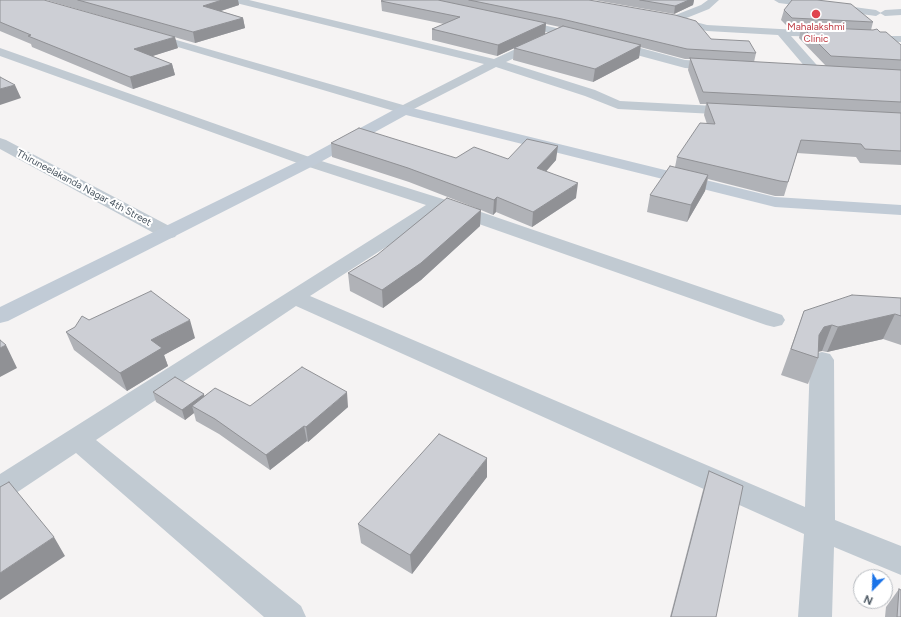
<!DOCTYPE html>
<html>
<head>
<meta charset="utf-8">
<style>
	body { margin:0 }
	#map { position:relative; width:901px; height:617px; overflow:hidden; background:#f5f3f3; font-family:Figtree,sans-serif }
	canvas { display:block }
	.north { position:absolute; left:853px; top:569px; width:40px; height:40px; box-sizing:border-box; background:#fff; border:1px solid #b7bbc0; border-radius:50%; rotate:203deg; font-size:11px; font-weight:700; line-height:16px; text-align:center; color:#4a5661 }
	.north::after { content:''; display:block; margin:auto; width:14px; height:18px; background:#1a73e8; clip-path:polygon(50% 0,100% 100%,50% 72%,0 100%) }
</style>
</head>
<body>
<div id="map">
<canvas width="901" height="617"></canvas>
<div class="north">N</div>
</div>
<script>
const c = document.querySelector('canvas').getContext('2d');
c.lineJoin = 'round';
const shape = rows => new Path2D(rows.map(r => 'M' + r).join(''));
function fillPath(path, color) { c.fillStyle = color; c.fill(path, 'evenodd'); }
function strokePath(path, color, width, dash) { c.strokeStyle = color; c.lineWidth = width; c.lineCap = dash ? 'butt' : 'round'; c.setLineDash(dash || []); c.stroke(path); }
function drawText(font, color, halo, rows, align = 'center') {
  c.font = font + ' Figtree,sans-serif'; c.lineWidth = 4; c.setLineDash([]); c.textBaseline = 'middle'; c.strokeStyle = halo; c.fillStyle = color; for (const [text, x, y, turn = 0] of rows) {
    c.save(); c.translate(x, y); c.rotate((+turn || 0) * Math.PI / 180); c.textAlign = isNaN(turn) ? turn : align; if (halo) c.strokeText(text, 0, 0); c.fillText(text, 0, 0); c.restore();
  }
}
fillPath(shape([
	[901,9,901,15,885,16,880,13,885,10,901,9],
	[880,36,901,36,901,42,876,41,875,39,876,37,880,36]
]), '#c1cad2');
fillPath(shape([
	[231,0,249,0,494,59,550,33,513,24,512,22,517,19,565,30,567,32,565,34,506,62,595,90,620,101,734,107,739,108,741,111,739,114,734,115,618,109,585,96,496,67,404,114,144,37,142,35,144,33,152,33,403,105,484,64,232,2,231,0],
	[708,0,719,0,709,9,684,19,707,25,834,32,836,34,834,36,830,37,791,36,823,72,822,75,812,75,778,35,707,31,667,21,666,19,667,17,673,16,701,5,708,0],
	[774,0,802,0,876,10,881,13,876,16,779,3,774,0],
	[611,40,685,60,718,62,722,63,724,66,722,69,718,70,685,68,607,47,605,44,607,41,611,40],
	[0,48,315,159,446,200,782,315,785,320,782,325,774,327,766,325,442,211,310,296,805,507,810,360,814,354,822,352,830,354,834,360,835,520,901,546,901,575,834,547,832,617,798,617,804,534,296,306,96,440,301,606,306,617,264,617,76,453,10,497,0,501,0,474,426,205,303,165,0,56,0,48],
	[0,138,6,140,175,229,178,233,175,237,168,239,161,237,0,149,0,138]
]), '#c1cad2');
fillPath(shape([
	[404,106,775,197,901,205,901,215,775,207,406,115,315,165,8,321,0,323,0,307,303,159,399,107,404,106]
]), '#c1cbd6');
fillPath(shape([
	[0,0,178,48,152,56,172,64,175,75,133,89,32,47,31,44,0,31],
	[46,0,238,0,239,5,221,11,243,18,245,28,195,43],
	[383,0,589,0,756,53,754,62,826,66,799,38,801,29,789,28,781,20,784,10,873,22,871,30,880,32,901,45,901,165,860,163,856,157,797,153,784,196,775,196,708,179,705,191,687,222,647,212,650,195,675,167,677,157,707,124,704,115,706,104,700,104,688,70,690,59,685,59,640,47,639,58,593,82,513,60,514,48,497,56,432,40,432,29,444,24,382,11,381,1],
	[546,24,560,27,545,34],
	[594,0,694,0,693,5,674,14],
	[331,143,456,158,556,160,546,171,576,198,532,227,496,212,493,215,481,210,480,226,421,280,383,308,350,291,348,273,476,208,409,182,332,157],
	[901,298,901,345,883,339,827,352,822,351,818,351,818,358,808,384,781,375,804,311],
	[89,320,195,338,164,355,168,366,127,391,74,350,66,332],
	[153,392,204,396,250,406,348,407,308,442,307,441,270,470,219,434,196,421,194,413,185,420,156,402],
	[709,471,716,617,670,617,703,490],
	[487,477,412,574,361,543,358,524],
	[899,589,901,617,885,617,886,607]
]), '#b0b2b7');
fillPath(shape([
	[222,0,238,0,239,5,205,16,203,6],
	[689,0,694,0,693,5,674,14,675,6],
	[243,18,245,28,195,43,193,32],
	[546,23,545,34,497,56,498,45],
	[175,37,178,48,137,61,134,49],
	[641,45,639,58,593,82,595,69],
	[172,64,175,75,133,89,130,77],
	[15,85,21,98,0,105,0,89],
	[558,146,556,160,536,183,537,168],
	[708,175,705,191,687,222,691,205],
	[578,183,576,198,532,227,533,212],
	[497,197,496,212,493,215,494,200],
	[481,210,480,226,421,280,383,308,382,290],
	[895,314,883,339,827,352,838,327],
	[190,320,195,338,164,355,168,366,127,391,120,373,151,340],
	[832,325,822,351,814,353,819,335,824,327],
	[6,345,17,368,0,377,0,348],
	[347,392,348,407,308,442,306,427],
	[204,394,206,404,192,406,194,413,185,420,182,410],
	[304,426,307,441,270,470,266,455],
	[487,458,487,477,412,574,410,555],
	[54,537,65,556,0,600,0,573]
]), '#909195');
const building = shape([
	[0,0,44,0,175,37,134,49,172,64,130,77,28,36,31,35,0,22,0,0],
	[78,0,222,0,203,6,243,18,193,32,78,0],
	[383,0,438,0,546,23,498,45,432,29,460,17,381,1,383,0],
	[469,0,589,0,675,15,696,21,711,39,749,41,756,53,687,49,562,19,469,0],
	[640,0,689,0,675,6,640,0],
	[792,0,817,0,851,4,873,22,792,18,784,10,792,0],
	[563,26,641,45,595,69,514,48,563,26],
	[802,27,873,30,877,29,880,32,886,32,901,45,901,60,831,56,802,27],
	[690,58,901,70,901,102,703,92,690,58],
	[0,77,15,85,0,89,0,77],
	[707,103,901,113,901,151,865,149,861,144,801,140,788,182,780,181,677,157,700,123,715,124,707,103],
	[359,128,456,158,474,147,508,159,527,139,558,146,537,168,578,183,533,212,497,197,494,200,408,168,331,143,359,128],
	[670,166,708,175,691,205,650,195,670,166],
	[447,198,481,210,421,263,382,290,348,273,377,255,447,198],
	[151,291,190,320,151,340,162,348,120,373,66,332,75,327,82,316,89,320,151,291],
	[852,295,901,298,901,316,895,314,838,327,832,325,824,327,819,335,818,358,791,349,804,311,852,295],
	[0,340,6,345,0,348,0,340],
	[302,367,347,392,306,427,304,426,266,455,215,419,192,406,215,388,250,406,302,367],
	[175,377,204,394,182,410,153,392,175,377],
	[439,434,487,458,410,555,358,524,439,434],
	[709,471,743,486,716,617,671,617,709,471],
	[9,482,54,537,0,573,0,487,9,482],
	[899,589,901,590,901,617,897,617,899,589]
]);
fillPath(building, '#cdcfd5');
strokePath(building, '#909195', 1);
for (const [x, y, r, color] of [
	[816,14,5,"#e0444e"]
]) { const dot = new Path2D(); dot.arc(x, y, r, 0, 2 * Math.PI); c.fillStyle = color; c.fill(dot); strokePath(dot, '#fff', 1.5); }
drawText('10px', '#be3a42', '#fff', [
	["Mahalakshmi",816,27],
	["Clinic",816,39]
]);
drawText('10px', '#4a5661', '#fff', [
	["Thiruneelakanda Nagar 4th Street",84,188,28]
]);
</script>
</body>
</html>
